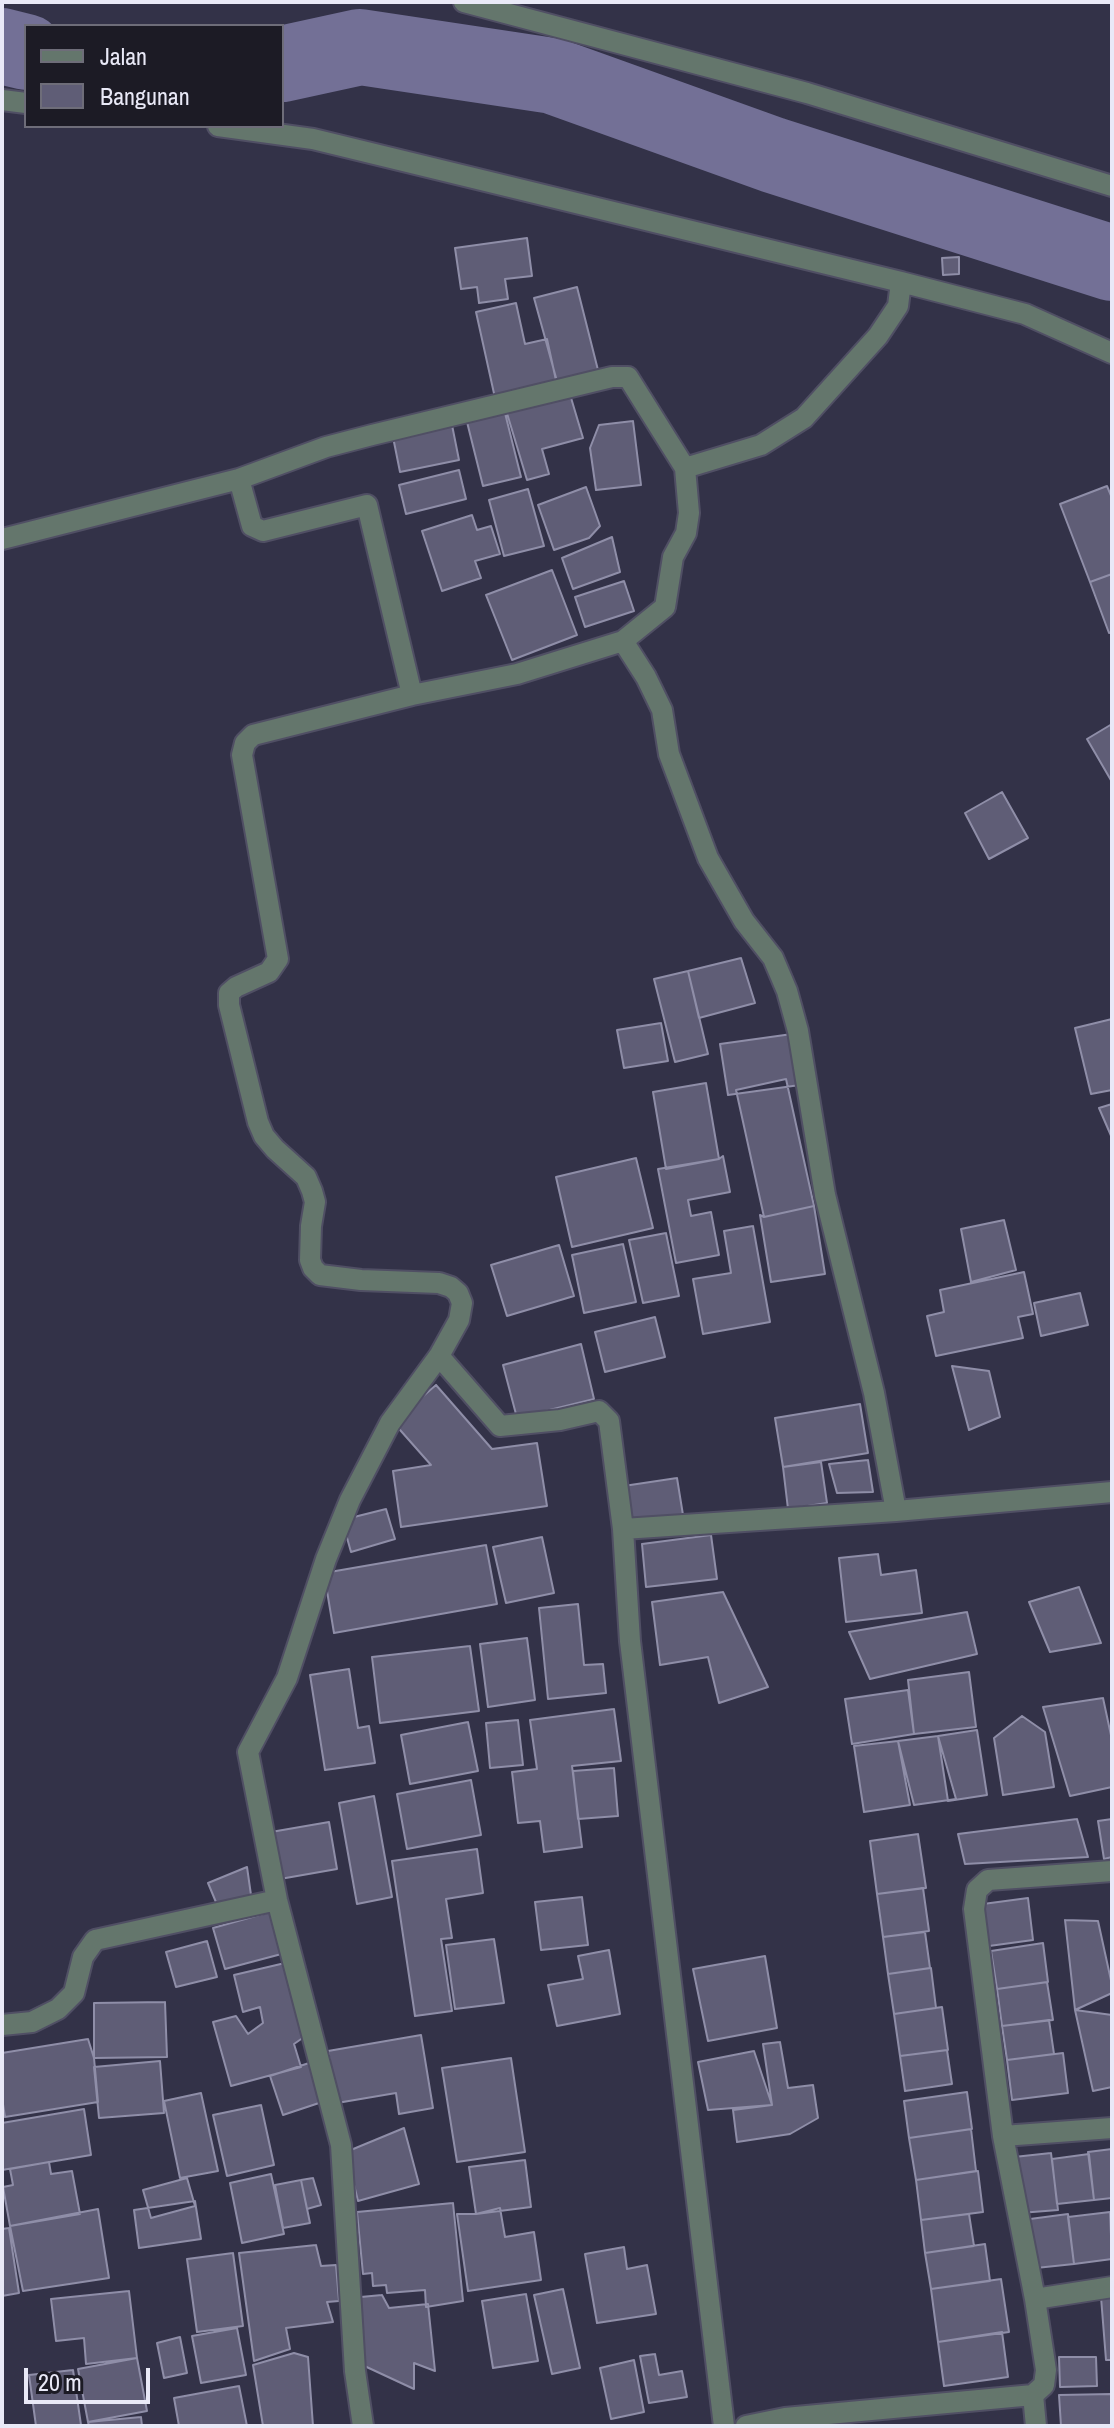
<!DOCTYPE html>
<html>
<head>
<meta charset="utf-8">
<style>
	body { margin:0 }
	#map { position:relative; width:1114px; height:2428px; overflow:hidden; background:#333248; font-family:"Archivo Narrow",sans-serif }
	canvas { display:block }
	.frame { position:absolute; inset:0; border:4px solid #e9e9f7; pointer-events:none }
	.legend { position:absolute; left:24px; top:24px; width:260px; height:104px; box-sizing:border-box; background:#1c1b25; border:2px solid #6e6d79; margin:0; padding:10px 14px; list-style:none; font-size:24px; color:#e9e9f7 }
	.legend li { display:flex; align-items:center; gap:16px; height:40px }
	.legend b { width:40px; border:2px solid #6e6d79 }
	.scale { position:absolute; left:24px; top:2368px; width:126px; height:36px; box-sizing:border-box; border:4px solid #e9e9f7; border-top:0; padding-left:10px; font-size:24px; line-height:28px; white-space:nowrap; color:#e9e9f7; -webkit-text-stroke:6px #1c1b25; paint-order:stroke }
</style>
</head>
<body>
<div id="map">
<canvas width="1114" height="2428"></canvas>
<div class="frame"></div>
<ul class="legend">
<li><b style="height:10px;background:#64766c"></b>Jalan</li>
<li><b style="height:22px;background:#5f5d76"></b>Bangunan</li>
</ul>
<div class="scale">20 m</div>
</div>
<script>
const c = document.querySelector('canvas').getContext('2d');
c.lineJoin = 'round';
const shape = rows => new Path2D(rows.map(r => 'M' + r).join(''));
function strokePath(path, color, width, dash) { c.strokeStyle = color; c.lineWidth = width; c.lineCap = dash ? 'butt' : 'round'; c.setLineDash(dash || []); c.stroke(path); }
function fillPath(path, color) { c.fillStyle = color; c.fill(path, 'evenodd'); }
strokePath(shape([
	[2,46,26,52],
	[282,64,360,47,553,76,773,155,1112,263]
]), '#737096', 76);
const building = shape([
	[527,238,532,276,505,279,508,299,479,303,477,287,461,289,455,248,527,238],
	[959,257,959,274,943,275,942,258,959,257],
	[577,287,599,374,558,385,534,298,577,287],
	[516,303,525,344,547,339,557,385,495,398,476,312,516,303],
	[569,391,583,438,542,449,549,474,527,480,506,410,569,391],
	[504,409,521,477,483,486,466,418,504,409],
	[633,421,641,485,596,490,590,448,599,425,633,421],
	[452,425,459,460,400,472,393,437,452,425],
	[459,470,466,499,406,514,399,485,459,470],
	[1107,486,1112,498,1112,574,1090,582,1060,504,1107,486],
	[586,487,600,526,589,538,554,550,538,505,586,487],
	[528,489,544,546,504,556,489,500,528,489],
	[472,515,477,530,491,526,500,554,475,561,481,578,442,591,422,531,472,515],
	[612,537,620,572,573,589,562,558,612,537],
	[552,570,577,635,512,660,486,595,552,570],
	[1112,574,1112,632,1109,633,1090,582,1112,574],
	[624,581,634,611,585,627,575,597,624,581],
	[1112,724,1112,782,1087,739,1112,724],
	[1002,792,1028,838,989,859,965,813,1002,792],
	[741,958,755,1003,699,1018,688,971,741,958],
	[688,971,708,1054,675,1062,654,979,688,971],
	[1112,1019,1112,1090,1091,1094,1075,1028,1112,1019],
	[661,1023,668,1061,624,1068,617,1030,661,1023],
	[792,1034,800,1085,728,1095,720,1044,792,1034],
	[786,1079,814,1206,764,1217,736,1090,786,1079],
	[706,1083,719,1159,666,1169,653,1092,706,1083],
	[1112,1104,1112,1138,1099,1108,1112,1104],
	[723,1156,730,1192,688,1200,691,1216,711,1212,719,1255,676,1263,658,1169,719,1159,723,1156],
	[636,1158,653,1228,572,1247,556,1177,636,1158],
	[814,1206,825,1274,771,1282,760,1215,764,1217,814,1206],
	[1004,1220,1016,1270,971,1282,961,1229,1004,1220],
	[753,1226,770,1322,703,1334,693,1279,731,1273,724,1231,753,1226],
	[666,1233,679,1296,643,1303,629,1240,666,1233],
	[623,1244,636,1302,584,1313,572,1255,623,1244],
	[559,1245,574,1296,507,1316,491,1265,559,1245],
	[1024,1272,1033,1314,1018,1317,1023,1338,936,1356,927,1316,944,1312,940,1290,1024,1272],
	[1080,1293,1088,1325,1041,1336,1034,1303,1080,1293],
	[655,1317,665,1357,605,1372,595,1332,655,1317],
	[581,1344,594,1399,517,1418,503,1365,581,1344],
	[952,1366,989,1371,1000,1417,969,1430,952,1366],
	[436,1385,492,1449,537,1443,547,1506,401,1527,393,1471,431,1465,393,1422,436,1385],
	[860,1404,868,1453,783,1467,775,1418,860,1404],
	[868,1460,873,1492,837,1493,829,1464,868,1460],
	[821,1462,827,1503,788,1509,783,1467,821,1462],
	[677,1478,683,1515,623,1524,617,1487,677,1478],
	[386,1509,395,1539,351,1552,342,1520,386,1509],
	[711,1535,717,1579,646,1587,642,1544,711,1535],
	[542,1537,554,1593,506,1603,493,1547,542,1537],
	[486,1545,497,1604,334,1633,324,1573,486,1545],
	[878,1554,881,1575,916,1570,922,1613,846,1622,839,1558,878,1554],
	[1079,1587,1101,1643,1050,1652,1029,1602,1079,1587],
	[723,1592,768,1687,719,1703,708,1657,660,1665,652,1602,723,1592],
	[578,1604,584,1665,603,1664,606,1693,548,1699,539,1608,578,1604],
	[967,1612,977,1654,870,1679,849,1632,967,1612],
	[527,1638,535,1700,488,1707,480,1644,527,1638],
	[470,1646,479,1711,380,1723,372,1657,470,1646],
	[349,1669,358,1728,369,1726,375,1763,325,1770,310,1675,349,1669],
	[969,1672,976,1727,914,1734,908,1680,969,1672],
	[908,1690,914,1734,852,1744,845,1699,908,1690],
	[1103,1698,1112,1740,1112,1787,1070,1796,1043,1707,1103,1698],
	[614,1709,621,1761,572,1766,582,1847,544,1852,540,1821,518,1823,512,1772,537,1769,530,1720,614,1709],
	[1022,1716,1045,1732,1054,1787,1003,1795,994,1738,1022,1716],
	[518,1720,523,1765,490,1768,486,1723,518,1720],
	[468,1722,478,1771,410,1784,401,1735,468,1722],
	[977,1730,987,1795,948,1801,938,1736,977,1730],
	[938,1736,956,1799,914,1805,898,1741,938,1736],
	[898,1741,910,1805,864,1812,854,1746,898,1741],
	[614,1768,618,1816,578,1819,573,1771,614,1768],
	[471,1780,481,1835,407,1849,397,1794,471,1780],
	[374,1796,392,1897,357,1904,339,1803,374,1796],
	[1077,1819,1088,1857,965,1864,958,1834,1077,1819],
	[1112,1819,1112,1857,1104,1859,1098,1821,1112,1819],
	[329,1822,337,1869,280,1879,271,1832,329,1822],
	[918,1834,926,1888,877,1894,870,1841,918,1834],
	[477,1849,483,1893,446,1899,452,1938,441,1939,452,2011,415,2016,392,1861,477,1849],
	[247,1867,252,1902,218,1907,208,1883,247,1867],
	[923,1888,929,1931,883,1937,877,1894,923,1888],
	[582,1897,588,1945,541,1950,535,1902,582,1897],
	[1028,1898,1033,1940,989,1946,983,1904,1028,1898],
	[277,1910,289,1952,225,1969,213,1928,277,1910],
	[1065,1920,1098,1921,1112,1985,1112,1993,1075,2010,1065,1920],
	[925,1932,930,1968,888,1974,883,1937,925,1932],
	[494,1939,504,2003,455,2009,446,1945,494,1939],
	[207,1941,217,1977,176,1987,166,1952,207,1941],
	[1043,1943,1048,1982,997,1989,991,1951,1043,1943],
	[609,1950,620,2014,557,2026,548,1985,583,1979,578,1956,609,1950],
	[765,1956,777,2028,708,2041,693,1969,765,1956],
	[285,1963,304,2037,294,2044,301,2067,231,2086,213,2022,236,2016,248,2034,263,2023,260,2007,243,2012,234,1975,285,1963],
	[931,1968,936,2008,894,2014,888,1974,931,1968],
	[1047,1982,1053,2020,1002,2026,997,1989,1047,1982],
	[165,2002,167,2057,94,2058,94,2003,165,2002],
	[942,2007,948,2050,900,2056,894,2014,942,2007],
	[1075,2010,1112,2015,1112,2087,1093,2091,1075,2010],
	[1049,2020,1054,2054,1007,2060,1002,2026,1049,2020],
	[421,2035,433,2108,399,2114,396,2093,337,2103,328,2051,421,2035],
	[88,2039,94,2058,98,2102,5,2117,2,2098,2,2053,88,2039],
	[780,2042,788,2088,813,2085,818,2118,790,2134,737,2142,733,2110,772,2105,763,2044,780,2042],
	[947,2050,952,2084,905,2091,900,2056,947,2050],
	[754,2051,772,2105,708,2110,698,2062,754,2051],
	[1063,2053,1068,2093,1012,2100,1007,2060,1063,2053],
	[511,2058,525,2152,457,2162,442,2068,511,2058],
	[160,2061,164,2113,99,2118,94,2067,160,2061],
	[315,2061,328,2100,283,2115,270,2076,315,2061],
	[967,2092,972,2129,909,2138,904,2101,967,2092],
	[201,2093,218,2171,180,2178,164,2101,201,2093],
	[261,2105,274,2165,227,2176,213,2115,261,2105],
	[84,2109,91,2155,2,2170,2,2123,84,2109],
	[404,2128,419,2184,358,2201,346,2152,404,2128],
	[971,2129,976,2171,916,2180,909,2138,971,2129],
	[1112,2149,1112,2198,1094,2200,1088,2152,1112,2149],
	[1051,2153,1058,2210,1020,2213,1014,2157,1051,2153],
	[1089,2154,1094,2200,1057,2204,1052,2159,1089,2154],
	[525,2160,531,2207,476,2214,469,2167,525,2160],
	[49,2162,51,2174,72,2171,80,2214,10,2226,3,2187,13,2185,10,2169,49,2162],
	[978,2171,983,2212,921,2220,916,2180,978,2171],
	[271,2174,284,2234,242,2243,230,2183,271,2174],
	[187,2178,195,2206,151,2218,143,2190,187,2178],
	[313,2178,321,2205,307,2209,301,2180,313,2178],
	[301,2180,310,2223,283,2228,275,2185,301,2180],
	[195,2201,201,2239,139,2248,134,2210,195,2201],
	[453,2203,463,2301,426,2307,425,2290,387,2293,386,2285,373,2286,372,2273,363,2274,357,2212,453,2203],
	[500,2208,505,2237,534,2232,541,2280,468,2291,457,2214,476,2214,500,2208],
	[98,2209,109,2278,23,2291,10,2226,98,2209],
	[1110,2212,1112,2259,1074,2264,1068,2217,1110,2212],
	[969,2214,974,2246,925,2253,921,2220,969,2214],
	[1068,2214,1074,2264,1036,2268,1030,2219,1068,2214],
	[9,2228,19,2293,2,2296,2,2229,9,2228],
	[985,2244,990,2281,931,2289,925,2253,985,2244],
	[316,2245,321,2266,336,2265,339,2301,327,2302,333,2322,286,2328,290,2349,254,2361,239,2253,316,2245],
	[624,2247,627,2269,647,2265,656,2314,597,2323,585,2254,624,2247],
	[233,2253,243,2326,197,2332,187,2259,233,2253],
	[1001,2279,1009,2332,938,2342,931,2289,1001,2279],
	[563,2289,580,2368,552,2374,534,2295,563,2289],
	[129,2291,137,2358,86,2364,84,2338,56,2341,51,2299,129,2291],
	[526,2294,538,2361,493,2368,482,2301,526,2294],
	[382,2295,389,2308,428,2304,435,2371,414,2363,414,2389,358,2363,350,2298,382,2295],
	[1112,2296,1112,2360,1106,2360,1101,2297,1112,2296],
	[237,2328,246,2375,201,2383,192,2336,237,2328],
	[1002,2332,1008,2377,944,2386,938,2342,1002,2332],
	[180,2337,187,2373,164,2378,157,2343,180,2337],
	[294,2353,308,2357,313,2426,263,2426,253,2365,294,2353],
	[655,2354,659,2375,682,2371,687,2397,649,2403,640,2356,655,2354],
	[1059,2357,1096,2357,1097,2386,1060,2387,1059,2357],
	[137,2358,147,2411,88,2422,78,2369,137,2358],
	[634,2360,644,2412,611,2419,600,2368,634,2360],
	[73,2370,81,2425,36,2426,29,2375,73,2370],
	[239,2386,247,2426,179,2426,174,2398,239,2386],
	[1112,2394,1112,2426,1061,2426,1059,2395,1112,2394],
	[141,2417,142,2426,89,2426,88,2422,141,2417]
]);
fillPath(building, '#5f5d76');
strokePath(building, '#8f8ea8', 2);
const minor = shape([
	[464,2,807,93,1112,186],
	[2,100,26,103],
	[218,126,313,139,901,282],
	[239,479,326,447,372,435,612,377,628,377,685,468,761,445,804,418,878,336,898,306,901,282,1025,314,1112,353],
	[2,539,239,479,252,526,263,531,367,505,412,695],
	[623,641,646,677,662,710,669,754,708,858,744,921,773,958,787,991,798,1031,825,1195,874,1393,896,1511],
	[439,1356,500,1426,560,1420,599,1411,609,1421,623,1529,630,1641,724,2426],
	[623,1529,896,1511,1112,1492],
	[2,2025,32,2022,58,2009,74,1993,83,1957,95,1940,277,1900],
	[1003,2136,1112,2128],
	[1035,2299,1112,2287],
	[363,2426,355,2371,341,2145,277,1900,248,1752,287,1678,326,1559,350,1500,390,1423,439,1356,459,1320,462,1303,458,1293,451,1287,439,1283,361,1280,320,1275,313,1268,310,1260,311,1226,315,1202,312,1191,306,1177,275,1149,264,1136,258,1122,229,1005,229,993,236,987,269,972,278,959,242,755,245,743,253,735,412,695,517,674,623,641,665,607,673,557,686,533,689,513,685,468],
	[746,2426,785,2418,1033,2395],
	[1036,2426,1033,2395,1044,2385,1046,2370,1035,2299,1003,2136,974,1909,977,1890,988,1880,1112,1871]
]);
strokePath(minor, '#504f64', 24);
strokePath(minor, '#64766c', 20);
</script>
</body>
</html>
